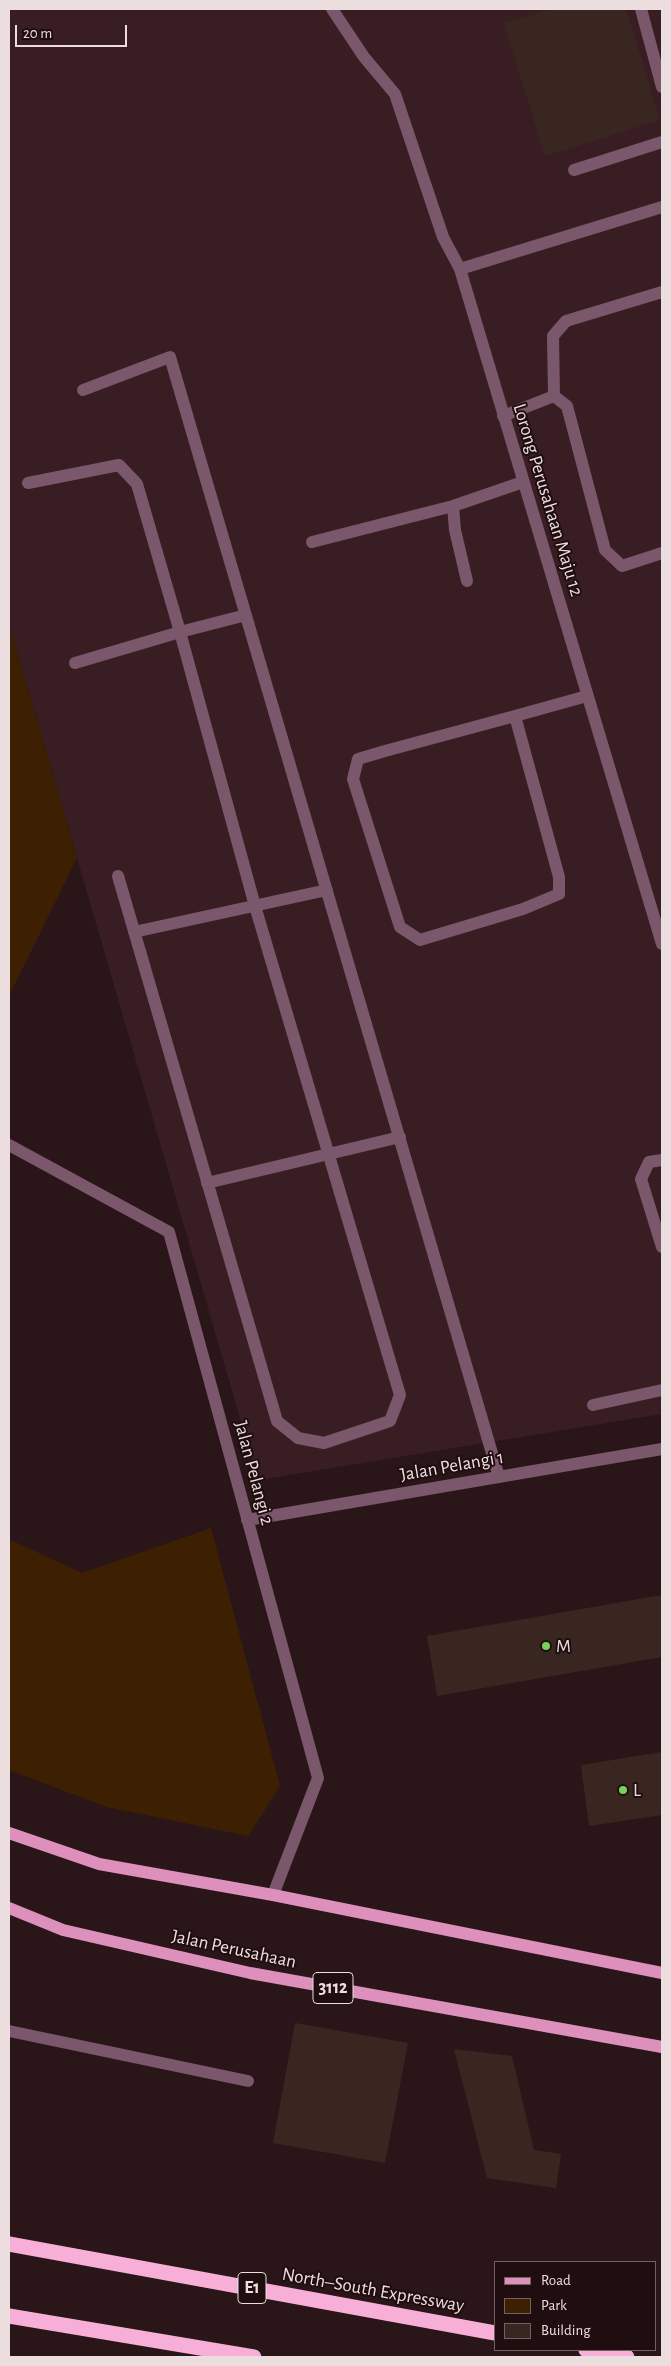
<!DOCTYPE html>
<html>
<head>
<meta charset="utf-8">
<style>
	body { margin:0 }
	#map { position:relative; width:671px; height:2366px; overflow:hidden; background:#2a1619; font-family:"Alegreya Sans",sans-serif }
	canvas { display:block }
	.frame { position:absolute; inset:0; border:10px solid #ecdedf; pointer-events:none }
	.legend { position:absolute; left:494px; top:2261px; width:162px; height:90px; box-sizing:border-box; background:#200d10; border:1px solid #726163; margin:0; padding:6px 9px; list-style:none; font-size:15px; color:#ecdedf }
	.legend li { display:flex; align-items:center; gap:10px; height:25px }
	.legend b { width:25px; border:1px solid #726163 }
	.scale { position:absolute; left:15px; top:25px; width:112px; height:22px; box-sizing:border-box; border:2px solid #ecdedf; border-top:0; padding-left:6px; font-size:15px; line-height:18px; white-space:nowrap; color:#ecdedf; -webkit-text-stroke:4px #200d10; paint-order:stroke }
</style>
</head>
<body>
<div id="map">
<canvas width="671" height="2366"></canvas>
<div class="frame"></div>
<ul class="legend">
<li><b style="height:6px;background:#dc90bb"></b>Road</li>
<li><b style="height:14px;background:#3d2001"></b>Park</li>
<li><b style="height:14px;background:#3a2621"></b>Building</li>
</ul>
<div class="scale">20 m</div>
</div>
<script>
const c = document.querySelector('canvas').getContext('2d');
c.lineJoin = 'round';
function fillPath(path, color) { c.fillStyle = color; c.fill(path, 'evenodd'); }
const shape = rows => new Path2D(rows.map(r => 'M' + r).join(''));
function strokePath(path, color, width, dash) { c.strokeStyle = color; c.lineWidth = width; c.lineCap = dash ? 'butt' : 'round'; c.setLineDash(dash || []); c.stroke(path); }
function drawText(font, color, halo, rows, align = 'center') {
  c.font = font + ' "Alegreya Sans",sans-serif'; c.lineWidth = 4; c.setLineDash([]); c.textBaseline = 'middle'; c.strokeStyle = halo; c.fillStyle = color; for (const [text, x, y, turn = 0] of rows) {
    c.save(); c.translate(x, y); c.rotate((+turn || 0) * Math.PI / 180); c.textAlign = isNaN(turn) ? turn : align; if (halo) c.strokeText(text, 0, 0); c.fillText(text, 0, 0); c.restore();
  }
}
fillPath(shape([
	[9,9,662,9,662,1414,258,1480,9,624]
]), '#381e22');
fillPath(shape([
	[9,624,77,858,9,996],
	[211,1528,280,1786,248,1836,107,1807,9,1770,9,1543,11,1540,82,1573]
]), '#3d2001');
fillPath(shape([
	[551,9,626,9,660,120,545,156,504,23],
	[662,1595,662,1657,437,1696,427,1636],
	[662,1752,662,1815,589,1826,581,1765],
	[295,2023,408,2043,385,2163,273,2143],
	[454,2049,512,2056,534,2150,561,2154,556,2188,487,2178]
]), '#3a2621');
strokePath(shape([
	[332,9,364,57,395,94,443,237,460,269],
	[641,9,662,87],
	[574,170,662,142],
	[83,390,170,357,499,1477],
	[554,396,553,336,566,321,662,292],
	[503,416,554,396,567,406,605,550,622,566,662,553],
	[28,483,119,465,137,484,180,632,246,615],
	[312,542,453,506],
	[467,581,455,530,453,506,523,482],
	[75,663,180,632,255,906,400,1395,390,1421,324,1443,298,1438,277,1421,118,876],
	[515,716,559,877,559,894,523,909,420,940,400,927,353,779,358,759,385,751,515,716,587,696],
	[134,932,327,890],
	[662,1160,649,1162,641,1179,662,1247],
	[207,1183,400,1137],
	[593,1405,662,1390],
	[9,2031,248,2081]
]), '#7b576b', 12);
strokePath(shape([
	[662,207,460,269,662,944],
	[9,1145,169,1232,318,1778,273,1895],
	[247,1520,662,1449]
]), '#7b576b', 12);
strokePath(shape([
	[9,1833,99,1864,273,1895,662,1973],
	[9,1908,63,1930,250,1973,662,2047]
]), '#dc90bb', 12);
strokePath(shape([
	[9,2244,495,2333],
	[9,2316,254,2357],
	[586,2350,627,2357]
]), '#f8afd7', 15);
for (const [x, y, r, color] of [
	[546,1646,5,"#75d25b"],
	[623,1790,5,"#75d25b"]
]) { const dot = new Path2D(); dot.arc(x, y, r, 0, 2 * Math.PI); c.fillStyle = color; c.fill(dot); strokePath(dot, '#200d10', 2); }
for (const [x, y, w] of [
	[333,1988,40],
	[252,2288,28]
]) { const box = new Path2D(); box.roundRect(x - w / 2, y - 15.5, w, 31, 4); c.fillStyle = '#200d10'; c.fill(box); strokePath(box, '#ecdedf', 1); }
drawText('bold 18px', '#ecdedf', null, [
	["3112",333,1988],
	["E1",252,2288]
]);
drawText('19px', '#ecdedf', '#200d10', [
	["Lorong Perusahaan Maju 12",548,500,73],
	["Jalan Pelangi 1",452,1466,-10],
	["Jalan Pelangi 2",254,1473,75],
	["Jalan Perusahaan",234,1949,12],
	["North–South Expressway",373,2290,10]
]);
drawText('19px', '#ecdedf', '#200d10', [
	["M",556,1646],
	["L",633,1790]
], 'left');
</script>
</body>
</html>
